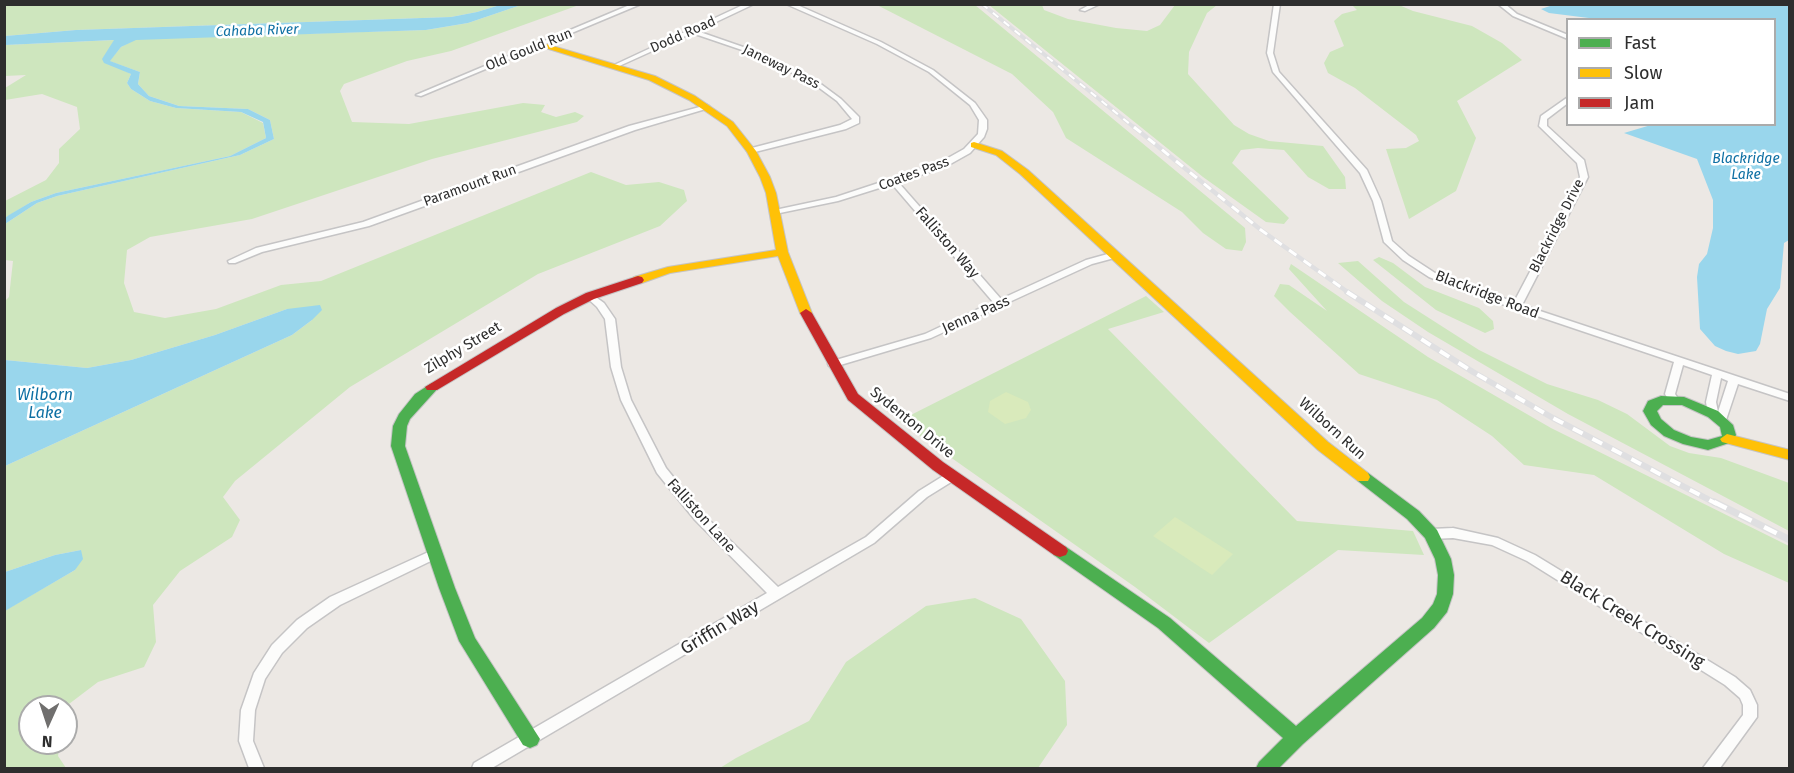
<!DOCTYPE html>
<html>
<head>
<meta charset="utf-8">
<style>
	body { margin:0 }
	#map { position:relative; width:1794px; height:773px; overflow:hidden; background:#ece8e4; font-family:"Fira Sans",sans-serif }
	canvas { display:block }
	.frame { position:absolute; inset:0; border:6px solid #2e2e2e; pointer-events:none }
	.legend { position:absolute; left:1566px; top:18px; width:210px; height:108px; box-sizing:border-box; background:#fff; border:2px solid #ababab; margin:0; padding:8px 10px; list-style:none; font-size:18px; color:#2e2e2e }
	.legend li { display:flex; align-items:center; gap:12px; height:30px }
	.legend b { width:30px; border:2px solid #ababab }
	.north { position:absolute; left:18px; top:695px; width:60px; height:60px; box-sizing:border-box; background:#fff; border:2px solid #ababab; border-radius:50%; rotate:183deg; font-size:16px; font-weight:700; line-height:24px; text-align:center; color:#2e2e2e }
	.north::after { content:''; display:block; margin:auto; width:21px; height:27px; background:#706f6e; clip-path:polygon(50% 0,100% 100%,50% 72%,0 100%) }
</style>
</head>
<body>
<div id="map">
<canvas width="1794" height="773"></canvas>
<div class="frame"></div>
<ul class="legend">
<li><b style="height:8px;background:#4caf50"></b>Fast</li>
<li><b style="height:8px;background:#ffc107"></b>Slow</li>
<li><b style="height:8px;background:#c62828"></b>Jam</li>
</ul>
<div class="north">N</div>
</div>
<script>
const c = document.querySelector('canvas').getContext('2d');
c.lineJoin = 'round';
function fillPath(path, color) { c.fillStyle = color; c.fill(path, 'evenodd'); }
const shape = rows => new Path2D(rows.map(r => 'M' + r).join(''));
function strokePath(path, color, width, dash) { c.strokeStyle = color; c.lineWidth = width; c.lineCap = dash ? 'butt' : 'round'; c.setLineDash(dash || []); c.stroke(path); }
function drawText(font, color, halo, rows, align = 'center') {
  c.font = font + ' "Fira Sans",sans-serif'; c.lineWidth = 5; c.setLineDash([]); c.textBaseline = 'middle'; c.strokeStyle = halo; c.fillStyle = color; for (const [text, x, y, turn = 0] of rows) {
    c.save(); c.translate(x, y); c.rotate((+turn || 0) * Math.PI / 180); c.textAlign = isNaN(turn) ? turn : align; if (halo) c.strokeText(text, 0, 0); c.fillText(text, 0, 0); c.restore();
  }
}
fillPath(shape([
	[1351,4,1399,5,1413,11,1472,26,1502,43,1522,60,1457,101,1476,138,1456,191,1409,219,1386,149,1406,148,1419,141,1416,135,1355,88,1328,73,1324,63,1330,52,1344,46,1334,21,1342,14,1357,10],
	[5,5,500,5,477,12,451,17,76,30,5,36],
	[521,5,579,5,451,51,407,61,344,84,340,91,352,122,409,124,523,103,545,105,541,112,556,117,575,112,584,116,577,122,432,159,252,219,150,237,127,250,124,283,134,312,165,318,216,309,281,285,321,281,591,172,626,185,659,182,684,190,687,201,660,226,538,274,350,387,235,481,223,497,240,520,232,537,180,571,153,605,156,642,144,667,98,682,65,707,30,707,30,743,60,743,58,756,66,768,5,768,4,611,75,570,81,550,55,555,5,572,5,466,292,335,312,320,287,309,215,335,131,360,87,368,5,360,5,301,9,297,13,261,5,260,5,224,37,203,57,196,240,155,274,139,270,120,248,109,179,106,149,96,138,84,140,72,109,61,121,47,136,39,426,30,468,23],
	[877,5,975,5,1245,228,1246,242,1242,251,1226,249,1203,233,1182,212,1066,138,1053,112,1012,74],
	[989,5,1042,5,1044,10,1068,19,1116,28,1147,31,1160,25,1175,5,1217,5,1207,13,1189,52,1188,74,1234,125,1249,134,1269,141,1323,146,1345,177,1346,189,1329,189,1308,177,1284,150,1258,148,1241,150,1232,163,1289,218,1284,224,1266,222,1203,177],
	[115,40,103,59,131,74,127,83,131,89,150,101,176,108,241,112,263,123,266,138,230,156,56,193,31,202,5,218,5,201,46,180,59,163,59,149,80,129,77,107,42,94,5,100,5,88,26,75,5,76,4,45],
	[1379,257,1393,263,1425,287,1479,308,1493,321,1494,329,1485,333,1436,310,1373,260],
	[1358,261,1404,302,1479,350,1547,384,1598,400,1627,414,1670,446,1689,453,1721,458,1789,483,1789,531,1568,414,1428,332,1382,301,1338,263],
	[1291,264,1428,357,1551,428,1789,546,1789,583,1724,554,1594,475,1524,465,1492,436,1437,400,1359,374,1290,312,1274,296,1280,284,1289,285,1327,311,1289,269],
	[1146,296,1164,312,1108,329,1297,521,1413,531,1424,555,1338,550,1209,643,1135,587,899,421],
	[975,598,1021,619,1065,681,1067,725,1038,768,720,768,736,758,809,721,846,662,926,606]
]), '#cee6be');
fillPath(shape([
	[1006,392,1028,402,1031,410,1026,418,1005,424,988,412,990,401],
	[1175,517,1233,554,1212,575,1153,536]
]), '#d9eabb');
fillPath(shape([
	[1556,4,1789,5,1789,240,1784,243,1780,288,1767,309,1760,344,1756,351,1738,354,1726,351,1715,346,1700,329,1697,277,1699,264,1707,254,1713,228,1713,200,1697,159,1624,133,1651,125,1774,124,1774,20,1605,20,1549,13,1541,9],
	[500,5,521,5,468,23,426,30,136,40,121,47,110,61,140,72,138,84,149,96,179,106,248,109,270,120,274,139,240,155,57,196,37,203,5,224,5,218,9,215,31,202,56,193,230,156,266,138,263,122,241,112,176,108,150,101,131,89,127,83,131,74,104,63,102,59,114,40,5,45,5,36,76,30,451,17,477,12],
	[320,305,322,310,312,320,292,335,5,466,5,360,87,368,131,360,215,335,287,309],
	[81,550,83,559,75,570,5,611,5,572,55,555]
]), '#99d6ec');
const street = shape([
	[632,4,641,4,421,96,416,95,632,4],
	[745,4,754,4,697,31,746,48,814,79,841,99,859,117,859,123,846,129,751,153,747,151,748,149,840,125,852,119,837,101,810,81,742,50,692,33,617,67,612,66,745,4],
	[786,4,795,4,881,42,933,70,975,103,987,120,987,129,984,137,970,153,945,167,898,182,1001,299,1086,260,1115,252,1118,253,1118,257,1092,264,931,338,837,366,829,366,828,364,829,362,925,334,993,302,892,184,838,201,775,214,771,212,775,210,836,197,939,163,964,149,978,134,979,120,970,105,929,72,877,44,786,4],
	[1091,4,1100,4,1085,11,1080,10,1091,4],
	[1274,4,1280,4,1273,53,1279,72,1367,170,1381,201,1392,241,1409,256,1435,273,1514,302,1580,177,1577,163,1539,126,1541,116,1568,97,1568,103,1547,119,1547,126,1584,160,1588,177,1522,305,1790,394,1790,401,1738,384,1725,423,1717,423,1716,420,1717,417,1709,417,1708,414,1706,402,1712,375,1683,365,1675,394,1679,400,1674,403,1670,402,1665,394,1674,362,1466,292,1429,277,1403,260,1384,242,1373,201,1360,173,1273,72,1267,53,1274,4],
	[1721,378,1728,381,1718,412,1716,402,1721,378],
	[1498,4,1505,4,1517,14,1568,35,1568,39,1513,16,1498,4],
	[707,105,709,106,709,108,635,130,369,226,262,252,235,263,229,263,228,261,256,248,363,222,629,126,707,105],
	[590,293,604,303,615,319,621,367,631,400,666,468,703,514,778,587,866,537,919,491,948,473,956,473,958,476,956,479,927,497,874,543,492,768,472,768,474,763,767,593,695,520,657,473,621,400,611,367,605,319,597,307,585,296,590,293],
	[1453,528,1498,538,1535,555,1735,677,1750,690,1757,705,1757,717,1720,768,1703,768,1743,715,1743,705,1740,698,1725,685,1527,561,1492,545,1453,538,1431,539,1427,537,1425,534,1427,531,1431,529,1453,528],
	[435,549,439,551,441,554,439,557,340,605,307,628,282,653,265,679,255,710,253,741,264,768,249,768,239,741,241,710,254,673,272,645,297,620,330,597,435,549]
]);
const fast = shape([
	[432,383,439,387,410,419,407,426,405,446,455,588,475,638,540,739,537,745,530,748,523,745,459,641,439,588,391,446,393,426,399,414,415,394,432,383],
	[1661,396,1684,397,1718,411,1733,425,1736,435,1732,442,1708,450,1683,444,1664,436,1651,425,1643,411,1648,401,1661,396],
	[1663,405,1682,405,1708,417,1720,427,1722,436,1708,440,1691,437,1674,430,1661,419,1657,411,1663,405],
	[1363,472,1368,473,1419,511,1437,530,1451,559,1454,575,1453,594,1447,612,1434,628,1303,744,1279,768,1256,768,1259,762,1283,738,1158,628,1054,555,1052,551,1054,547,1060,545,1066,547,1170,618,1296,726,1422,618,1433,604,1437,594,1438,575,1435,559,1425,538,1407,519,1358,481,1356,477,1358,473,1363,472]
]);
const slow = shape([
	[539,42,655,76,695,96,733,122,756,151,770,177,776,193,788,252,812,313,810,316,806,317,800,313,778,256,670,273,642,283,634,283,632,280,634,277,668,267,776,250,766,193,760,177,747,152,727,126,689,100,649,80,539,46,539,42],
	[974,142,1002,151,1028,170,1328,442,1368,473,1370,477,1368,481,1358,481,1318,450,1020,174,996,155,971,147,971,143,974,142],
	[1727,434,1790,450,1790,460,1722,442,1720,439,1727,434]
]);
const jam = shape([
	[638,276,642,277,644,280,642,283,594,299,564,314,437,390,427,390,425,387,556,308,586,293,638,276],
	[806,309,812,313,858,394,943,462,1066,547,1068,551,1066,555,1060,557,1054,555,933,470,848,400,800,313,806,309]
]);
strokePath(street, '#c5c4c5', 3);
strokePath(fast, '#c5c4c5', 2);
strokePath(slow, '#c5c4c5', 2);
strokePath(jam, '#c5c4c5', 2);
fillPath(street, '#fcfcfb');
fillPath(fast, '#4caf50');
fillPath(slow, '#ffc107');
fillPath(jam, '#c62828');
const railFar3 = shape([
	[982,4,1136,129]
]);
const railFar2 = shape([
	[1134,127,1261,230,1349,293]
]);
const railFar1 = shape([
	[1347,292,1473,372,1553,418,1717,504]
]);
const rail = shape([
	[1714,502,1790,540]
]);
strokePath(railFar3, '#dfdfe1', 4);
strokePath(railFar2, '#dfdfe1', 4.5);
strokePath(railFar1, '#dfdfe1', 6);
strokePath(rail, '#dfdfe1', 7);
strokePath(railFar3, '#fff', 2, [7]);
strokePath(railFar2, '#fff', 3, [9]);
strokePath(railFar1, '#fff', 4, [11]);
strokePath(rail, '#fff', 4.5, [14]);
drawText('italic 14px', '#0d6fa3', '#fff', [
	["Cahaba River",257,31,-2],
	["Blackridge",1746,159],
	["Lake",1746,175]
]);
drawText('14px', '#2e2e2e', '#fff', [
	["Dodd Road",683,35,-24],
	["Old Gould Run",529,50,-22],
	["Janeway Pass",781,67,26],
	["Coates Pass",914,174,-20],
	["Paramount Run",470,186,-20],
	["Blackridge Drive",1557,226,-63]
]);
drawText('15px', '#2e2e2e', '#fff', [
	["Falliston Way",947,243,49],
	["Blackridge Road",1487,295,21],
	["Jenna Pass",976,315,-24],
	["Zilphy Street",463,348,-31],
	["Sydenton Drive",912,423,39],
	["Wilborn Run",1332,429,42],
	["Falliston Lane",701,516,48]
]);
drawText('italic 16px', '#0d6fa3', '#fff', [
	["Wilborn",45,396],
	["Lake",45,414]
]);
drawText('18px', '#2e2e2e', '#fff', [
	["Black Creek Crossing",1632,620,32],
	["Griffin Way",720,628,-31]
]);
</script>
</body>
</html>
